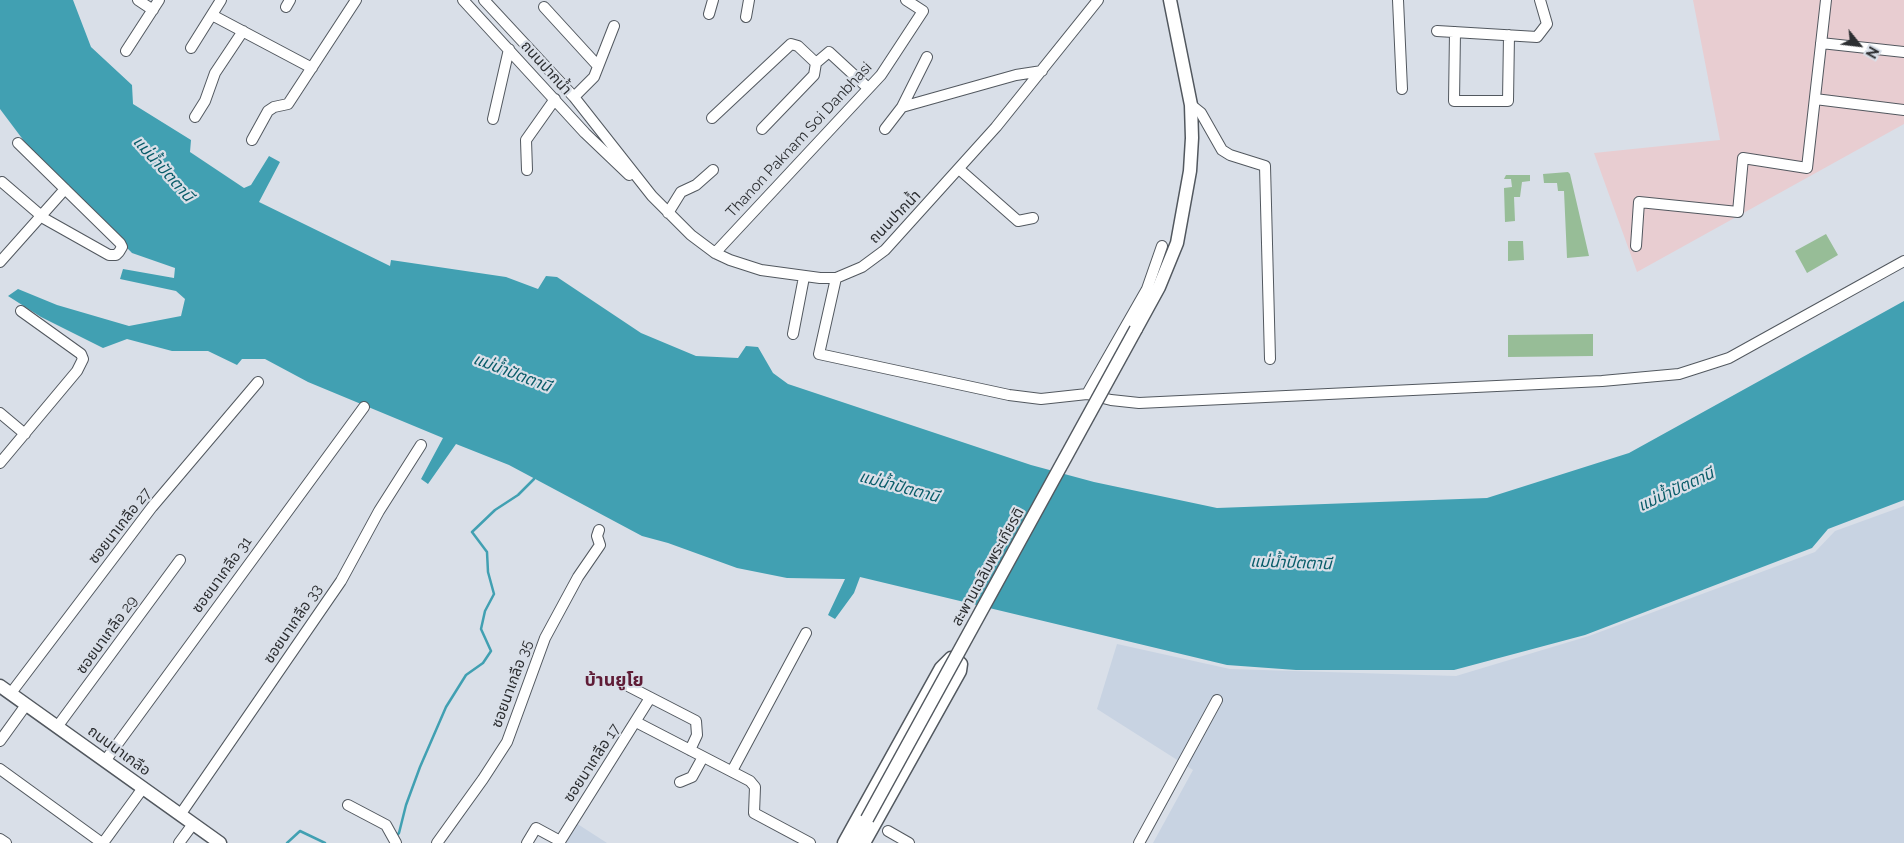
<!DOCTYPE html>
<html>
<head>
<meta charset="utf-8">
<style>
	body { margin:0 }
	#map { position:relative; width:1904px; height:843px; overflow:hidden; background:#d9dfe8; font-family:Raleway,sans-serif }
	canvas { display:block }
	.north { position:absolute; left:1834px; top:20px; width:50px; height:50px; -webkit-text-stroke:4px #d9dfe8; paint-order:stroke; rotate:119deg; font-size:14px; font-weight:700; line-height:20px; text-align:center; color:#2c2e31 }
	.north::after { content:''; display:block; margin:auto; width:18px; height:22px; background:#2c2e31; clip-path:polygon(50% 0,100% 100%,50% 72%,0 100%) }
</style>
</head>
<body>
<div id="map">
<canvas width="1904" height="843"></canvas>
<div class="north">N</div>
</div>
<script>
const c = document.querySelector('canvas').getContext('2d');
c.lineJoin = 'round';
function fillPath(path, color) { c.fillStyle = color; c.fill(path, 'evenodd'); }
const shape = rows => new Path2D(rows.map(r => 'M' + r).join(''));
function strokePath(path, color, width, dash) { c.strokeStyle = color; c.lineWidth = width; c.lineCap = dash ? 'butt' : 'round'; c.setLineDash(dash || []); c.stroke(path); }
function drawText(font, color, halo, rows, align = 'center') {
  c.font = font + ' Raleway,"Noto Sans Thai",sans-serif'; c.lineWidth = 4.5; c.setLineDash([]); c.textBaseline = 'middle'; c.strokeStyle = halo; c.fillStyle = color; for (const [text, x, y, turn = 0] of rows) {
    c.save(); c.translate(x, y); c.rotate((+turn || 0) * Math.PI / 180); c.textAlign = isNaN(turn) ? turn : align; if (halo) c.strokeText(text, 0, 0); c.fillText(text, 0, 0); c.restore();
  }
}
fillPath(shape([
	[1904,506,1904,843,1153,843,1193,770,1097,709,1117,644,1230,669,1456,676,1589,636,1815,552,1835,531],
	[576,823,607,843,564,843]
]), '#c8d3e2');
fillPath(shape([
	[1693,0,1904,0,1904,124,1637,272,1594,153,1720,140]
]), '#e8cdd1');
fillPath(shape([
	[1568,172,1570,174,1589,256,1567,258,1564,191,1558,191,1557,183,1544,183,1543,174],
	[1506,175,1530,175,1530,181,1522,182,1520,197,1514,197,1515,221,1505,222,1504,188,1512,187,1511,179,1504,179],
	[1826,234,1838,255,1807,273,1795,251],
	[1508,241,1523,241,1524,260,1508,261],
	[1593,334,1593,356,1508,357,1508,335]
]), '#97bd97');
fillPath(shape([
	[0,0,73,0,91,47,132,85,133,104,191,140,190,152,244,188,251,185,269,156,280,162,259,202,390,266,391,260,506,277,538,289,546,276,557,277,641,333,696,356,738,358,746,346,758,347,773,373,788,384,1031,465,1094,482,1217,508,1487,498,1629,453,1904,301,1904,500,1828,529,1812,548,1585,635,1454,670,1296,670,1227,665,860,577,854,593,835,619,828,615,845,579,787,578,737,568,668,543,642,536,509,465,456,444,428,484,421,479,443,438,308,382,265,359,242,359,237,365,208,351,172,351,127,339,103,348,41,317,8,296,18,289,57,305,129,326,181,316,185,299,176,291,120,279,123,269,174,278,175,268,132,253,27,145,0,109]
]), '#41a0b2');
strokePath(shape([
	[396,836,399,833,406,805,420,767,446,707,466,675,483,663,491,651,481,629,485,611,494,594,488,572,487,552,472,532,495,510,518,495,534,479],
	[287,843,300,831,325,843]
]), '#41a0b2', 2.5);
const minor = shape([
	[138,0,153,10],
	[463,0,585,133,629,175],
	[484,0,574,97,652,196,691,235,715,253,730,260,761,270,820,278,836,278,862,267,885,250,996,127,1098,0],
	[1398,0,1402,89],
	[286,7,290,0],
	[544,7,598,66],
	[709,14,713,0],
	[212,15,312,68],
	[746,17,749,0],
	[1437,31,1537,37,1547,24,1540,0],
	[1455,32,1454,101,1508,101,1509,35],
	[1821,43,1904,52],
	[191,48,221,0],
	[126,51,159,0],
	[574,97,594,77,614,26],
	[1815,99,1904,110],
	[1191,105,1201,113,1222,150,1230,155,1265,166,1270,359],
	[902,107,927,57],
	[195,117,205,101,215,73,243,31],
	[712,118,791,44,798,46,816,63,829,52,868,88],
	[493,119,509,49],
	[762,129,814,75,816,63],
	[885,129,902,107,1016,75,1042,71],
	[252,140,268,111,274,107,288,104,356,0],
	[959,169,1018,221,1033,218],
	[527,170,526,140,555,99],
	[2,182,45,219,109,255,116,255,119,252,122,247,120,243,18,143],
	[668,213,681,192,696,185,713,170],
	[1636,246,1639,202,1738,212,1743,158,1807,168,1826,0],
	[715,253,881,75,923,11,906,0],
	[0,262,65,189],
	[836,278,819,354,1009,395,1041,399,1087,394,1111,400,1139,403,1602,381,1679,374,1729,358,1904,261],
	[793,334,804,277],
	[1087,394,1147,289,1162,246],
	[0,413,25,434],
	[0,463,77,371,83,359,81,354,21,311],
	[628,686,696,721,697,735,690,750],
	[11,693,152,507,258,382],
	[636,722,750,781,755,787,754,813,810,843],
	[57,727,180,560],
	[0,741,26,705],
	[105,761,364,407],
	[0,769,102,843],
	[732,771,806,633],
	[680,782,692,777,703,757],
	[348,805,386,825,396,843],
	[180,815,341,581,379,511,421,445],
	[888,831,909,843],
	[0,839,6,843],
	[103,843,143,788],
	[179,843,193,824],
	[437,843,483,779,507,742,545,638,578,577,600,545,597,536,599,530],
	[527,843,536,828,560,841],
	[559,843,650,698],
	[1139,843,1217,700]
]);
const major = shape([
	[1136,329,1159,287,1177,243,1190,171,1192,138,1191,105,1170,0],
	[0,686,220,843],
	[844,843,941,668,951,658,958,661,961,664,960,671,864,843],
	[854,843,867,819]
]);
strokePath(minor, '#52585f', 12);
strokePath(major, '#52585f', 15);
strokePath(minor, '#fff', 10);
strokePath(major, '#fff', 12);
const majorBridge = shape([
	[867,819,1136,329]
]);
strokePath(majorBridge, '#52585f', 15, []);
strokePath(majorBridge, '#fff', 12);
drawText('15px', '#2c2e31', '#d9dfe8', [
	["ถนนปากน้ำ",546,68,48],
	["Thanon Paknam Soi Danbhasi",799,140,-47],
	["ถนนปากน้ำ",895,217,-46],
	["ซอยนาเกลือ 27",120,526,-52],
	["สะพานเฉลิมพระเกียรติ",988,567,-61],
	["ซอยนาเกลือ 31",222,575,-54],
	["ซอยนาเกลือ 33",293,624,-56],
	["ซอยนาเกลือ 29",107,635,-54],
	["ซอยนาเกลือ 35",512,684,-70],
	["ถนนนาเกลือ",119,751,36],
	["ซอยนาเกลือ 17",592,763,-57]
]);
drawText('italic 16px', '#095c69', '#d9dfe8', [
	["แม่น้ำปัตตานี",163,169,48],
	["แม่น้ำปัตตานี",512,373,21],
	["แม่น้ำปัตตานี",899,487,15],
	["แม่น้ำปัตตานี",1676,490,-25],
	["แม่น้ำปัตตานี",1291,563,2]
]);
drawText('bold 18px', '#5f1c36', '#d9dfe8', [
	["บ้านยูโย",614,681]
]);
</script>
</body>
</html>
